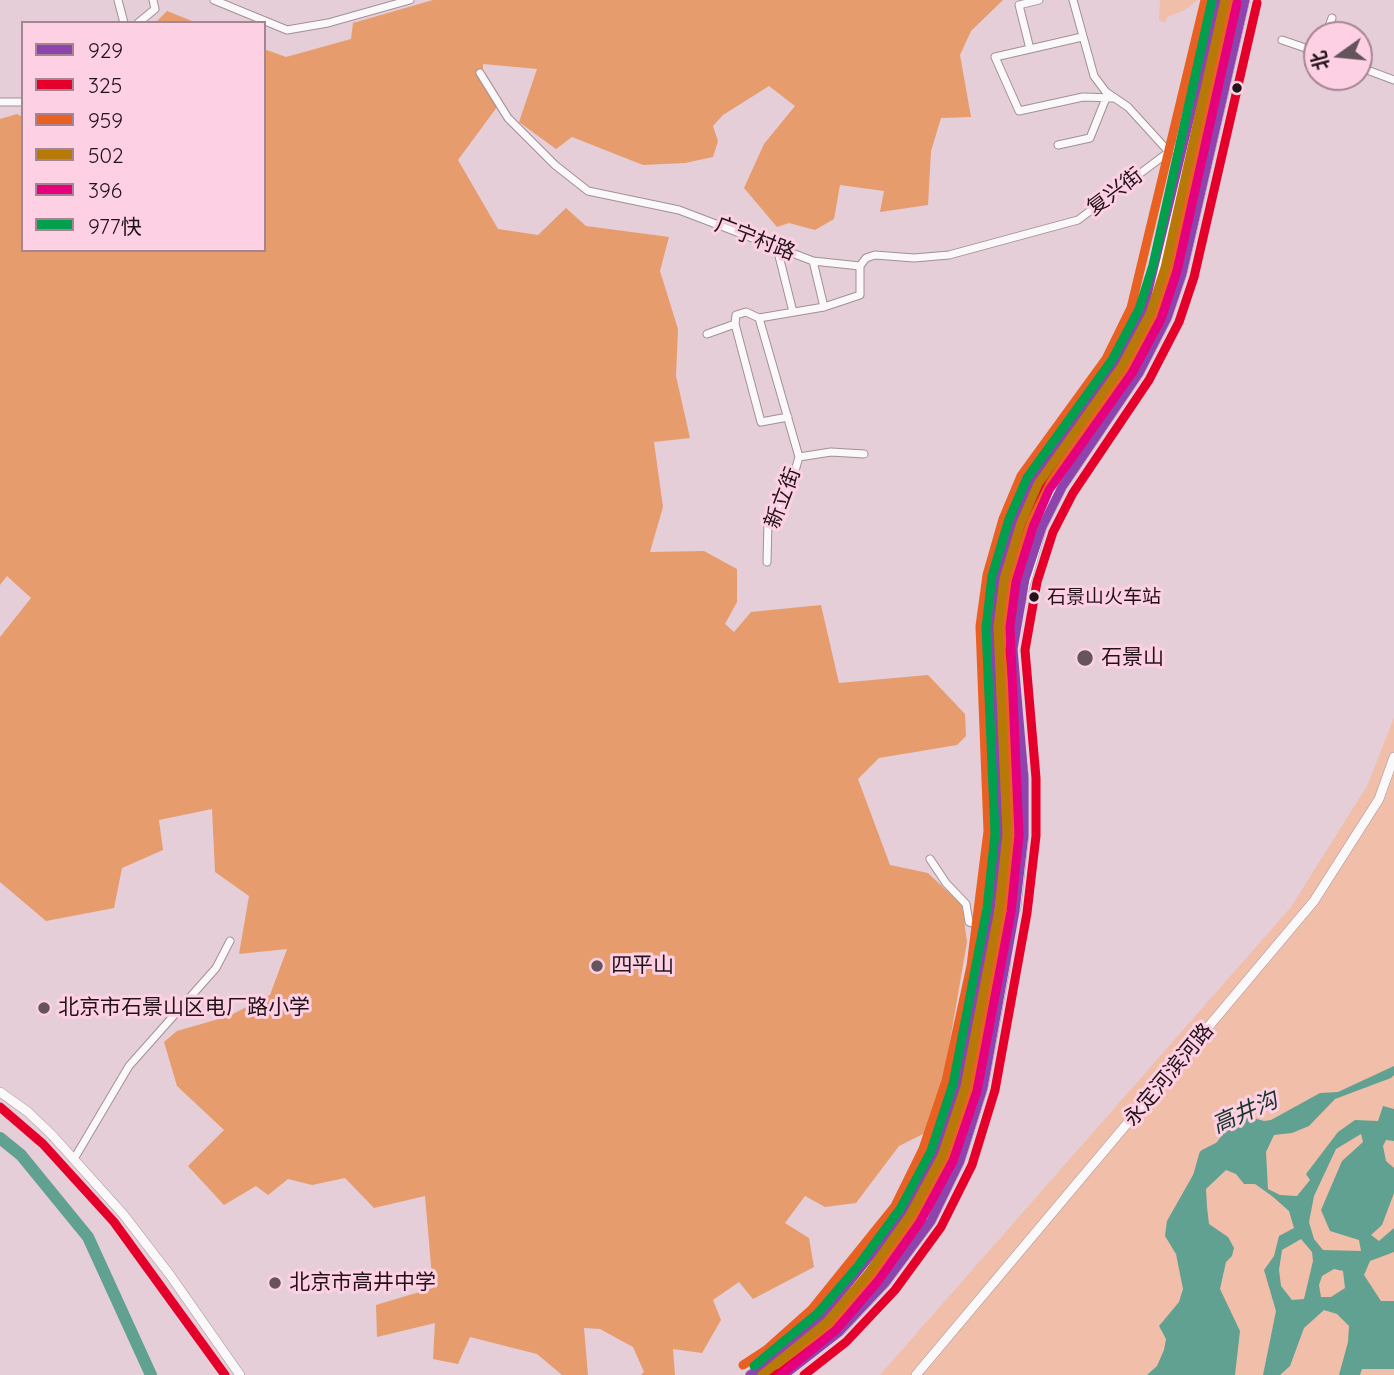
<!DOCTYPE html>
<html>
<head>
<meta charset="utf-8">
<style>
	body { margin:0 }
	#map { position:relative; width:1394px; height:1375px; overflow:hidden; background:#e5ced7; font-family:Quicksand,"Noto Sans SC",sans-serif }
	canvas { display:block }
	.legend { position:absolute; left:21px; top:21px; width:245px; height:231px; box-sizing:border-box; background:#fdd1e3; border:2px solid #a58593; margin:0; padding:9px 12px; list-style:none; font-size:21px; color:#22131a }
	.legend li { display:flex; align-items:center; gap:14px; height:35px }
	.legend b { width:35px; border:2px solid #a58593 }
	.north { position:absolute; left:1303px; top:21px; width:70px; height:70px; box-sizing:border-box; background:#fdd1e3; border:2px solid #a58593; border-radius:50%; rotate:255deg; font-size:19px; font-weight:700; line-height:28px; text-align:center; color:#22131a }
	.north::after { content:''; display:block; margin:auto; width:24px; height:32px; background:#66545c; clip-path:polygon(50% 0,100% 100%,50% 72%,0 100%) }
</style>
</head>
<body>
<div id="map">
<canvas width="1394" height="1375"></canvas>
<ul class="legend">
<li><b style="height:9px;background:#8e44ad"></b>929</li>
<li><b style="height:9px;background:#e4002b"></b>325</li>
<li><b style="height:9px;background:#e86122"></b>959</li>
<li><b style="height:9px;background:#b77a08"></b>502</li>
<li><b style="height:9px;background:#e5007d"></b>396</li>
<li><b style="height:9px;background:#029f4e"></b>977快</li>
</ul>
<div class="north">北</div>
</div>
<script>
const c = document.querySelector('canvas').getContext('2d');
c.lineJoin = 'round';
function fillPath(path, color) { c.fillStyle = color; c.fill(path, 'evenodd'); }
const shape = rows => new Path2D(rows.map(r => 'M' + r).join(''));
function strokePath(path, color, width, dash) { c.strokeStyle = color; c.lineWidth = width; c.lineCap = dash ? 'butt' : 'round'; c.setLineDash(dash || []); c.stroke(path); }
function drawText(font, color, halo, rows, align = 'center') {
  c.font = font + ' Quicksand,"Noto Sans SC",sans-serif'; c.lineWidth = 6; c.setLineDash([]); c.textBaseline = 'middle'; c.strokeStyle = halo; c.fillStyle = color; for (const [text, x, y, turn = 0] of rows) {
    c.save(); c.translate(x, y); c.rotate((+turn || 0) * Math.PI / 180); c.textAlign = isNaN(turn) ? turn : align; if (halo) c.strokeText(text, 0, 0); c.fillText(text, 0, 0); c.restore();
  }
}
fillPath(shape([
	[1198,0,1183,11,1167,17,1165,23,1159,20,1160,0],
	[1394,718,1394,1375,880,1375,1291,907,1367,786]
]), '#f1bea9');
fillPath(shape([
	[433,0,1003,0,971,31,960,55,971,117,941,118,931,151,928,205,880,212,884,191,840,185,834,219,815,230,789,223,777,227,744,188,764,144,795,106,769,86,723,115,713,126,718,141,713,157,685,163,643,165,572,137,556,149,519,122,537,69,483,64,483,83,497,107,458,160,498,229,538,235,566,208,586,226,669,237,660,271,678,329,676,376,690,438,654,442,663,507,650,552,704,551,737,569,737,602,725,624,734,632,751,612,821,605,839,683,928,675,965,714,966,736,957,745,879,758,858,779,890,865,928,873,962,905,967,942,935,1128,899,1146,856,1203,825,1207,805,1196,785,1223,809,1238,814,1267,753,1299,739,1282,713,1300,721,1320,702,1353,673,1349,675,1375,641,1375,644,1372,633,1347,600,1329,584,1328,588,1375,562,1375,537,1354,470,1337,458,1364,433,1359,435,1323,377,1337,376,1305,433,1288,425,1196,374,1208,345,1178,312,1185,288,1179,268,1195,256,1186,224,1205,188,1166,224,1130,177,1086,164,1042,177,1031,229,1016,270,995,287,949,239,954,249,896,215,872,212,809,159,820,163,850,122,868,114,908,46,921,0,882,0,637,31,598,7,576,0,585,0,119,17,114,23,117,23,250,264,250,264,49,286,57,351,39,353,23],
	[167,11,197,23,155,23]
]), '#e69c6d');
fillPath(shape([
	[1394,1066,1394,1075,1391,1078,1335,1099,1309,1126,1292,1133,1274,1135,1266,1152,1268,1189,1280,1195,1297,1196,1310,1180,1306,1174,1338,1132,1355,1120,1378,1121,1383,1106,1394,1109,1394,1141,1386,1140,1383,1146,1386,1161,1394,1168,1394,1193,1382,1225,1371,1235,1379,1241,1394,1228,1394,1252,1370,1261,1364,1275,1381,1301,1394,1301,1394,1369,1362,1369,1360,1375,1339,1375,1348,1342,1349,1326,1337,1314,1324,1310,1304,1328,1290,1366,1280,1375,1263,1375,1276,1311,1264,1270,1274,1256,1279,1236,1294,1228,1289,1211,1272,1196,1255,1184,1244,1184,1236,1174,1226,1170,1206,1189,1207,1207,1209,1224,1228,1237,1234,1248,1232,1256,1226,1262,1220,1289,1240,1331,1235,1375,1147,1375,1157,1366,1164,1350,1166,1339,1159,1326,1179,1302,1183,1289,1176,1254,1165,1236,1167,1221,1193,1175,1228,1127,1250,1117,1264,1121,1271,1120,1320,1093,1338,1092],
	[1361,1134,1363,1142,1342,1161,1321,1210,1330,1231,1359,1240,1361,1251,1323,1250,1314,1239,1309,1222,1314,1196,1336,1149],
	[1301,1239,1312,1252,1313,1261,1304,1299,1292,1300,1281,1286,1279,1270,1282,1250],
	[1334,1269,1343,1271,1345,1288,1331,1297,1321,1297,1319,1285,1322,1276]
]), '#60a192');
strokePath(shape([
	[0,1138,21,1155,88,1237,151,1375],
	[1198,1180,1205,1155,1225,1145]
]), '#60a192', 12);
const minor = shape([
	[118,0,124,23],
	[214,0,287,30,328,23,410,0],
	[1039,0,1019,5,1030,49,1082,37],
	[1073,0,1094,76,1106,92,1128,107,1169,152],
	[138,23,155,9,153,0],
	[1326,35,1332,18],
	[1282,40,1317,52],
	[1030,49,995,57,1019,111,1083,97,1115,98],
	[1359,67,1394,80],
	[480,73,508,118,555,165,588,191,679,210,813,261,860,266],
	[0,102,23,102],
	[1058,145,1090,138,1106,98],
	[777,248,793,312],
	[813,261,824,307],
	[860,266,866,258,875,255,914,258,949,255,1078,220,1186,139],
	[759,318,799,457],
	[735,324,761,422,788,417],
	[707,334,735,324,736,315,746,312,759,318,824,307,860,295,860,266],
	[767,562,768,522,790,488,799,457,831,452,864,454],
	[930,859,946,883,966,904,969,922,989,929],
	[74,1159,129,1066,216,968,230,941]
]);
const tertiary = shape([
	[1115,368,1143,312,1156,268,1218,0],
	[1006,553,1032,482,1080,416],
	[1016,618,1042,527,1062,487,1139,373,1167,318,1182,274,1245,0],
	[997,733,992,626,998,584],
	[1016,908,1024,835,1024,779,1016,709],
	[984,960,1000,832,1000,782],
	[0,1092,28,1112,52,1135,123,1214,170,1275,240,1375],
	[840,1331,885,1283,931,1221,960,1161,983,1088,1006,963],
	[750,1375,773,1360,821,1317,905,1213,934,1154,958,1084,978,991],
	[916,1375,1314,901,1379,799,1394,757]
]);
const trunk = shape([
	[762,1375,827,1322,868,1274,910,1215,942,1156,965,1087,999,910,1007,834,998,627,1004,579,1021,523,1038,484,1122,366,1150,314,1165,268,1225,0],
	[776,1375,835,1329,878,1282,922,1221,952,1159,975,1089,1011,912,1016,778,1008,654,1017,581,1034,525,1052,488,1133,372,1161,315,1176,271,1238,0]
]);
strokePath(minor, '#a19097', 9);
strokePath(tertiary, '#a19097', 10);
strokePath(trunk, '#a19097', 12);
strokePath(minor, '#fbf8f9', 7);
strokePath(tertiary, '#fbf8f9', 9);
strokePath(trunk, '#fbf8f9', 10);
strokePath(shape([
	[750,1375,773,1360,821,1317,905,1213,934,1154,958,1084,983,968,1000,832,992,626,999,578,1015,522,1032,482,1117,365,1143,312,1218,0],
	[784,1375,838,1333,885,1283,931,1221,960,1161,983,1088,1015,911,1024,835,1024,779,1013,649,1025,579,1042,527,1062,487,1139,373,1167,318,1182,274,1245,0]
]), '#8e44ad', 9);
strokePath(shape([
	[0,1107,43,1144,114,1222,225,1375],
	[772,1375,830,1325,915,1220,946,1158,970,1088,995,970,1012,833,1004,627,1011,581,1027,526,1043,488,1127,371,1155,316,1230,3],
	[804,1375,846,1342,895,1290,941,1227,972,1165,995,1090,1027,913,1036,836,1036,778,1025,650,1037,582,1053,532,1073,493,1149,380,1179,322,1194,277,1257,3]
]), '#e4002b', 9);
strokePath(shape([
	[743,1365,766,1350,812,1309,895,1206,923,1149,946,1081,971,966,988,831,980,626,987,575,1003,519,1021,476,1106,359,1131,308,1205,0],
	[776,1365,830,1324,876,1275,920,1215,949,1156,971,1085,1003,909,1012,834,1012,780,1001,649,1013,577,1031,522,1051,482,1128,367,1156,313,1170,271,1232,0]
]), '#e86122', 9);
strokePath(shape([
	[762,1375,827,1322,868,1274,910,1215,942,1156,965,1087,999,910,1007,834,998,627,1004,579,1021,523,1038,484,1122,366,1150,314,1165,268,1225,0]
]), '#b77a08', 9);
strokePath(shape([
	[781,1375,836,1330,878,1281,920,1222,953,1161,977,1091,1011,912,1019,835,1010,627,1016,582,1033,527,1049,490,1132,373,1161,319,1177,271,1237,3]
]), '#e5007d', 9);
strokePath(shape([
	[754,1366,818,1313,858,1266,900,1209,931,1151,953,1084,987,908,995,834,986,628,992,576,1009,519,1027,478,1112,360,1139,309,1153,265,1212,0]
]), '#029f4e', 9);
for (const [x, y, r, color] of [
	[1237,88,6,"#22131a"],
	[1034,597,6,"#22131a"],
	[1085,658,9,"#66545c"],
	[597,966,7,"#66545c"],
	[44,1008,7,"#66545c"],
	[275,1283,7,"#66545c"]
]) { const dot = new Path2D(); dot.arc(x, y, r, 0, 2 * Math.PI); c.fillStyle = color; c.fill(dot); strokePath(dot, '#fdd1e3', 2.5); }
drawText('19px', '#22131a', '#fdd1e3', [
	["石景山火车站",1047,597]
], 'left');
drawText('21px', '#22131a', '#fdd1e3', [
	["复兴街",1115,192,-37],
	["广宁村路",755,239,21],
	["新立街",783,498,-69],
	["永定河滨河路",1169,1075,-50]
]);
drawText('21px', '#22131a', '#fdd1e3', [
	["石景山",1101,658],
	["四平山",611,966],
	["北京市石景山区电厂路小学",58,1008],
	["北京市高井中学",289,1283]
], 'left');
drawText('italic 23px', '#18352c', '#fdd1e3', [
	["高井沟",1245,1113,-24]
]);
</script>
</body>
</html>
